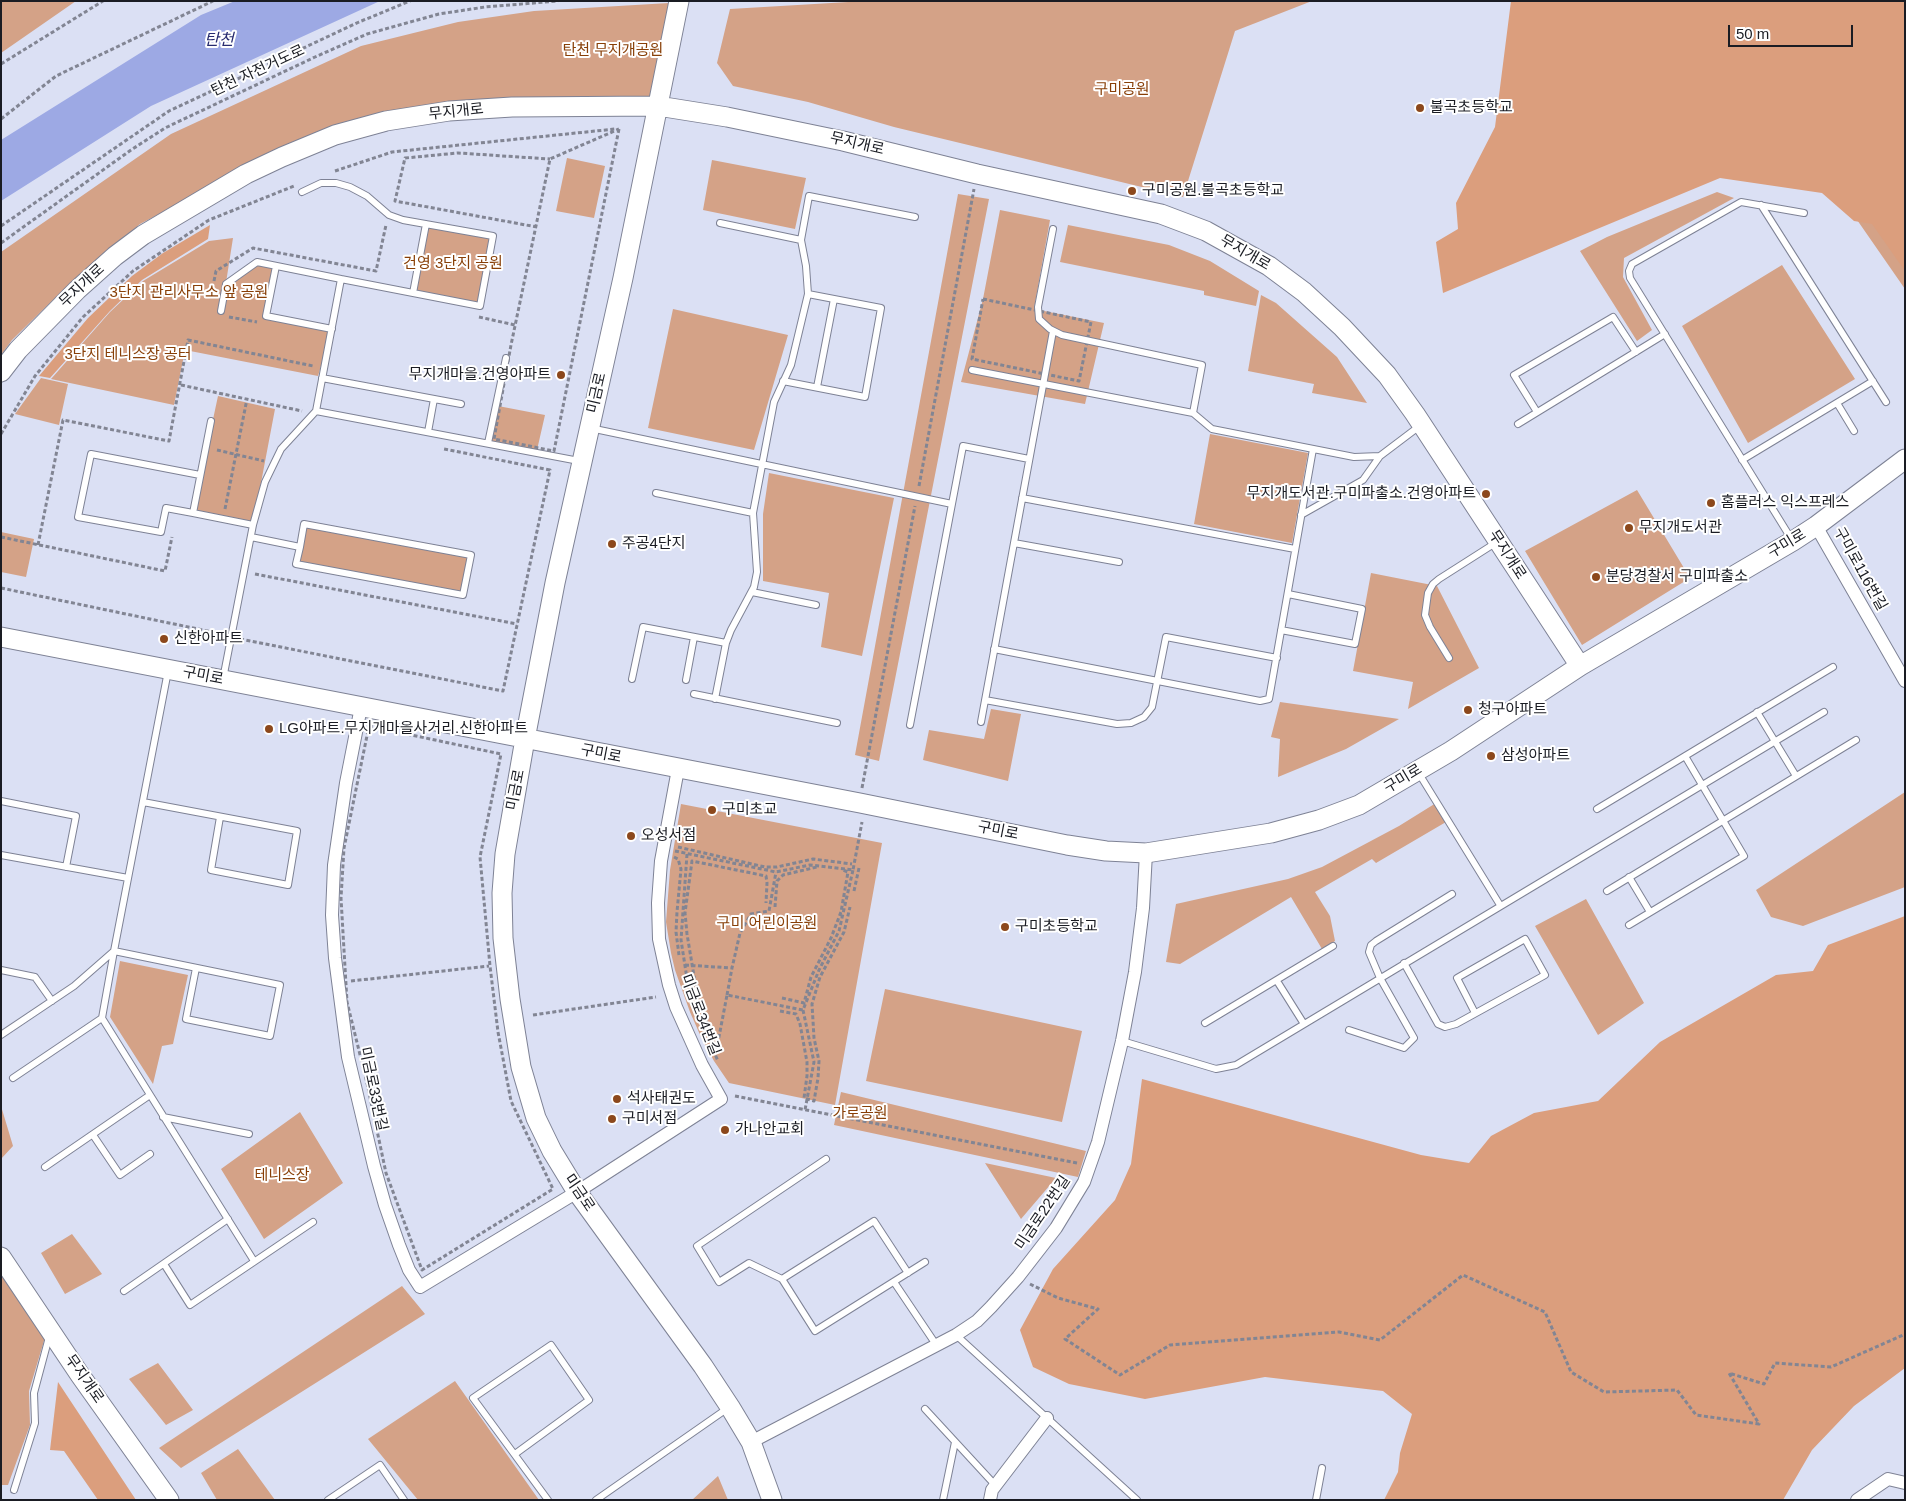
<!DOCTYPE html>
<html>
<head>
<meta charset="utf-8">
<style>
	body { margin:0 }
	#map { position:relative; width:1906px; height:1501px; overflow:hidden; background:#dbe0f4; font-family:Helvetica,sans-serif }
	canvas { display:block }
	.frame { position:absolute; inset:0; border:2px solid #1a1c23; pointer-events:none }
	.scale { position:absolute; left:1728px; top:25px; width:125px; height:22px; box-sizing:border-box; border:2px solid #1a1c23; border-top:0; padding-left:6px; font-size:15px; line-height:18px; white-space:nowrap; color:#1a1c23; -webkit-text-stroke:4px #fff; paint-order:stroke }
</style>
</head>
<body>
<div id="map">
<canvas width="1906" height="1501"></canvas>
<div class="frame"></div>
<div class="scale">50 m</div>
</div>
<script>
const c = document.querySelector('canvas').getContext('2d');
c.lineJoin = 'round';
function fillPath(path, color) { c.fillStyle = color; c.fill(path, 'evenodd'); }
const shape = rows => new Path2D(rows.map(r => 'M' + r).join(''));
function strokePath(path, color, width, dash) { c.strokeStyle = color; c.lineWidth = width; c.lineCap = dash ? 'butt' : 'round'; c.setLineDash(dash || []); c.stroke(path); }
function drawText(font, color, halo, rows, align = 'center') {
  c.font = font + ' Helvetica,"Noto Sans KR",sans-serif'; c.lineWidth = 4; c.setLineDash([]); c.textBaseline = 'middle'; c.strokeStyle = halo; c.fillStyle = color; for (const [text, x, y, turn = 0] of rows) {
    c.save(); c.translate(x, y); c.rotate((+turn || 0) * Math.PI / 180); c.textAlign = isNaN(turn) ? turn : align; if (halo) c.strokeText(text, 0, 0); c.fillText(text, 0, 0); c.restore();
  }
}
fillPath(shape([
	[1,1,76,1,1,53],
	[865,1,1312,1,1235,31,1183,197,894,127,808,102,733,86,717,63,730,9],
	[669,3,651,97,528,97,387,111,306,137,140,224,61,292,12,340,1,355,1,252,171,134,361,46,458,22,534,11],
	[567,158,605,166,594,218,556,211],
	[1905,158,1905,289,1846,204],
	[712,160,806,178,795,229,703,210],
	[1717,192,1734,198,1624,258,1623,277,1652,330,1637,341,1580,251,1607,237],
	[958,194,989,199,879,761,855,755],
	[1000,210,1050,220,1034,309,1104,323,1085,404,961,382,983,299],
	[1068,225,1169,245,1210,261,1259,291,1256,306,1204,295,1204,291,1060,262],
	[428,226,490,238,478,303,415,291],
	[233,238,225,289,257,262,276,266,266,316,332,329,318,376,185,350,174,405,51,379,110,312,143,281,209,241],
	[1782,265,1855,379,1748,443,1682,326],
	[1261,295,1276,303,1337,357,1367,403,1312,393,1314,384,1248,371],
	[673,309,788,335,754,450,648,428],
	[41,378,68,384,59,425,15,414],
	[218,396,275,409,253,525,193,513],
	[498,406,545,415,537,450,491,442],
	[1210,434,1308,453,1292,543,1194,524],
	[769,473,894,498,862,656,821,647,829,593,763,581,763,514],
	[1637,490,1690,578,1582,645,1525,551],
	[304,524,471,555,463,595,296,564],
	[1,532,34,539,26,577,1,572],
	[1371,573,1437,586,1479,668,1408,709,1413,682,1353,671],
	[1280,702,1399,719,1346,749,1278,777,1280,739,1271,737],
	[991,709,1021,714,1008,781,923,760,929,730,984,739],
	[1905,792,1905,887,1803,926,1771,917,1756,890],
	[1436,803,1446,822,1376,863,1372,859,1315,892,1330,916,1335,941,1322,949,1291,897,1180,964,1166,962,1176,904,1288,879,1322,867,1399,826],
	[681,804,882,843,835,1105,729,1083,714,1061,701,1037,690,1012,675,970,671,953,666,922,670,870],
	[1586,899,1644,1003,1598,1035,1535,926],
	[120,961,188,975,173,1044,162,1046,153,1084,110,1017],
	[885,989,1082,1031,1062,1122,866,1081],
	[841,1092,1086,1151,1078,1177,834,1125],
	[1,1106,13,1146,1,1159],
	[300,1112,343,1183,264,1239,221,1169],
	[985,1163,1056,1178,1021,1219],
	[72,1234,102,1274,65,1294,41,1253],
	[1,1265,46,1334,29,1391,30,1425,8,1485,1,1485],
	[402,1286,425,1314,181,1468,159,1448],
	[158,1363,193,1410,166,1425,129,1379],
	[455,1381,539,1500,418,1500,368,1439],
	[238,1449,275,1500,217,1500,201,1473],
	[718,1476,728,1500,692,1500]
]), '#d4a287');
fillPath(shape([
	[1511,1,1905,1,1905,271,1872,224,1854,221,1822,193,1720,178,1443,293,1436,242,1458,229,1456,203,1495,127],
	[210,225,208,239,142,280,110,311,50,378,39,376,88,318,132,276,163,253],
	[1905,916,1905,1368,1854,1406,1812,1450,1783,1500,1384,1500,1398,1472,1400,1453,1412,1414,1383,1391,1265,1377,1145,1399,1069,1384,1033,1367,1020,1330,1053,1269,1115,1200,1131,1164,1142,1079,1421,1155,1469,1163,1491,1136,1534,1113,1598,1101,1660,1042,1776,975,1813,971,1828,945],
	[58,1382,136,1500,98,1500,64,1451,50,1450]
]), '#db9e7d');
fillPath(shape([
	[235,1,380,1,151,106,1,201,1,140,201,15]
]), '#9da9e4');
const lane = shape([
	[302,192,321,183,336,183,350,187,367,196,389,215,403,220,493,236,480,306,341,279,316,411],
	[1761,205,1886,402],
	[720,223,801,240],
	[1053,229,1038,307,1039,319,1050,329,1062,335,1202,365,1193,413],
	[276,266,266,316,332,329],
	[413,293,426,224],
	[221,311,226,284,257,262,341,279],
	[972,370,1193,413,1212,429,1354,457,1380,456,1421,425],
	[322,378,461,404],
	[783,381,865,397,881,308,808,294],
	[817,387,834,299],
	[1837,403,1854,431],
	[1537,412,1514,375,1613,317,1636,352],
	[211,421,193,513,253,525],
	[1518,424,1665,334],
	[590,428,952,504],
	[428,432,434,399],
	[488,443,506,358],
	[1742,460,1873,381],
	[656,493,753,513],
	[1022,498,1295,549],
	[193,513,166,508,161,532,78,517,91,454,200,475],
	[1301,515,1363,480,1380,456],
	[251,537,300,547,304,524,471,555,463,595,296,564,300,547],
	[1792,540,1630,278,1629,271,1632,264,1741,202,1804,213],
	[1014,543,1119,562],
	[752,592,816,605],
	[1281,630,1355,644,1362,609,1288,594],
	[994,649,1260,701,1269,699,1313,449],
	[1449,658,1430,627,1425,615,1428,593,1433,584,1439,579,1497,542],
	[223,679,253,525,265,482,281,449,316,411,579,461],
	[632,679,643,627,726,643],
	[686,680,694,637],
	[694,694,837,723],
	[715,699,726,643,731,630,754,587,757,572,753,513,774,402,791,365,808,294,806,266,801,240,809,196,915,217],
	[985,700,1117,724,1131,723,1144,717,1152,707,1166,637,1277,658],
	[1757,712,1796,776],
	[981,722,1053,331],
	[910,725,963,446,1029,459],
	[1418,772,1500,905],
	[1,801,76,816,66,867],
	[143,802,297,831,288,885,211,870,220,817],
	[1597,809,1833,667],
	[1,855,128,878],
	[1629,877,1650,912],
	[1607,891,1856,740],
	[1629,925,1744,856,1685,756],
	[1404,963,1438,1024,1445,1027,1456,1024,1545,975,1525,939,1457,978,1475,1013],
	[196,968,186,1019,270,1036,280,985,114,951,102,1018,254,1261],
	[1,970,35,977,52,1001],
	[1277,981,1304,1024],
	[1205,1023,1333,946],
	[1349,1030,1404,1048,1414,1038,1380,978,1369,952,1371,945,1376,941,1452,894],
	[1,1035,74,986,114,951,168,671],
	[1122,1041,1216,1069,1236,1065,1824,712],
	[13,1078,102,1018],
	[163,1117,249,1134],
	[93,1135,120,1175,150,1154],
	[826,1159,697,1246,719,1282,749,1263,782,1279,874,1221,908,1273],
	[45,1167,150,1095],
	[164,1264,190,1305,313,1222],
	[782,1279,815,1331,925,1262],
	[894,1282,937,1346],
	[124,1291,228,1219],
	[956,1335,1137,1500],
	[925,1409,996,1486],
	[515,1454,589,1400,551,1345,473,1398,548,1500],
	[14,1490,35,1423,34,1393,49,1337],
	[328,1500,380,1465,404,1500],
	[596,1500,728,1408],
	[943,1500,955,1442],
	[1316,1500,1322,1468]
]);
const street = shape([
	[1816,526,1905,681],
	[361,707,346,783,334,865,332,915,335,958,348,1057,374,1166,385,1205,399,1245,409,1270,420,1287,577,1192,721,1099,702,1065,676,1007,669,985,659,939,658,903,661,861,678,769],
	[751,1442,956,1335,977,1321,991,1307,1018,1277,1056,1228,1084,1182,1098,1142,1122,1041,1135,972,1143,908,1146,853],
	[990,1500,992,1490,1047,1418],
	[1857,1500,1888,1479,1905,1483]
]);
const secondary = shape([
	[679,1,623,278,555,583,525,739,505,854,502,893,503,938,510,999,521,1067,536,1118,552,1151,577,1192,703,1366,730,1407,751,1442,772,1500],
	[1,372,18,350,77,290,115,256,143,235,246,174,282,157,335,135,386,121,449,111,512,107,658,106,727,117,843,141,977,174,1161,214,1206,231,1269,266,1304,292,1342,327,1387,375,1415,414,1580,666],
	[1,637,860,803,1067,845,1106,851,1146,853,1271,833,1319,820,1359,805,1451,751,1580,666,1793,541,1816,526,1905,459],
	[1,1257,80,1375,169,1500]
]);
strokePath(lane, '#7e8295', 8);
strokePath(street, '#7e8295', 14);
strokePath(secondary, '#7e8295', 21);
strokePath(shape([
	[1,64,103,1],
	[1,119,56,76,213,1],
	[619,129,554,451,494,439,511,345,550,159,619,129],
	[335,171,392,152,615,129],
	[1,226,169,111,359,22,410,1],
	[537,227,395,201,405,158,458,153,550,159],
	[1,243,131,150,165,128,315,57,367,34,439,14,485,7,558,1],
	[214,281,216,271,253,248,376,271,386,225],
	[983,299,1091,322,1079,381,972,359,983,299],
	[229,317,257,322],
	[479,317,515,325],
	[181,385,302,411],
	[1,434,35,376,83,317,133,271,209,220,294,186],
	[217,450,264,461],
	[919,486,974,189],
	[225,509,247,399],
	[1,537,165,571,172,537],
	[38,545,63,420,169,441,188,340,313,366],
	[255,574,517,624],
	[1,588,222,634],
	[240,639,503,691,550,470,444,449],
	[369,726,501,754,480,857,490,966,498,1032,511,1101,553,1189,422,1270,386,1173,367,1083,347,1002,341,898,344,848,369,726],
	[862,788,915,506],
	[678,847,765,867,777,867,813,859,852,864],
	[675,851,776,872,810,865,853,870,862,822],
	[687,854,681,940,690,998,718,1061],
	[674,857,678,859,681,869,677,912,676,932,679,955],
	[854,891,859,868],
	[775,907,777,881,783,875,817,867],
	[685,965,732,968,740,933,751,914,769,911,776,872],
	[351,981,489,966],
	[727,995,732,968],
	[782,998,804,1003,811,977,831,938,841,912,848,872,843,870],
	[803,1010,814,1062,805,1110],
	[780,1011,796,1014,800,1024,807,1062,807,1076,804,1098,814,1101,818,1078,819,1061,814,1038,812,1004,820,977,844,932,850,907],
	[533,1015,656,997],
	[713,1042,697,994,687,934,685,913,692,861,766,876,767,883,766,903],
	[714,1050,718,1042,727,995,803,1010,819,970,839,931,853,870],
	[735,1096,1077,1163],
	[1030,1284,1058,1298,1098,1309,1065,1339,1120,1375,1170,1345,1339,1332,1380,1340,1463,1275,1545,1312,1571,1372,1604,1392,1677,1390,1696,1415,1759,1424,1729,1373,1764,1384,1775,1363,1831,1367,1903,1335,1905,1336]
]), '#828593', 3, [4, 2.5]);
strokePath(lane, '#fff', 6);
strokePath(street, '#fff', 12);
strokePath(secondary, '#fff', 19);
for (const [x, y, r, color] of [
	[1420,108,5,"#8c481c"],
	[1132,191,5,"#8c481c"],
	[561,375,5,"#8c481c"],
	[1486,494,5,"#8c481c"],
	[1711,503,5,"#8c481c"],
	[1629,528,5,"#8c481c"],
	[612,544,5,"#8c481c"],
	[1596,577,5,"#8c481c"],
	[164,639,5,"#8c481c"],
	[1468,710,5,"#8c481c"],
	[269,729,5,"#8c481c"],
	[1491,756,5,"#8c481c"],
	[712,810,5,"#8c481c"],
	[631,836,5,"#8c481c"],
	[1005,927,5,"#8c481c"],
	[617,1099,5,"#8c481c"],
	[612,1119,5,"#8c481c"],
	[725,1130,5,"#8c481c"]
]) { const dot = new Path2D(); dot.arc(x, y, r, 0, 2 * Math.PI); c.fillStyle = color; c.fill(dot); strokePath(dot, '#fff', 2); }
drawText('15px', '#883f07', '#fff', [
	["탄천 무지개공원",613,51],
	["구미공원",1122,90],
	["건영 3단지 공원",453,264],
	["3단지 관리사무소 앞 공원",189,293],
	["3단지 테니스장 공터",128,355],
	["구미 어린이공원",767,924],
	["가로공원",860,1114],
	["테니스장",282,1176]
]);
drawText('15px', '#1a1c23', '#fff', [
	["탄천 자전거도로",258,71,-25],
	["무지개로",456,112,-6],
	["무지개로",857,144,13],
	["무지개로",1245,253,30],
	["무지개로",82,286,-43],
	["미금로",597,393,-77],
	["구미로",1787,544,-31],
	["무지개로",1507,555,57],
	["구미로116번길",1860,569,61],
	["구미로",203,676,11],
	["구미로",601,754,11],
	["구미로",1403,779,-31],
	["미금로",516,790,-79],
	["구미로",998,831,11],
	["미금로34번길",700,1015,69],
	["미금로33번길",373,1089,78],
	["미금로",579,1193,56],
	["미금로22번길",1043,1213,-56],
	["무지개로",84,1379,55]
]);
drawText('15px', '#1a1c23', '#fff', [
	["불곡초등학교",1430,108],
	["구미공원.불곡초등학교",1142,191],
	["무지개마을.건영아파트",551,375,"right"],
	["무지개도서관.구미파출소.건영아파트",1476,494,"right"],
	["홈플러스 익스프레스",1721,503],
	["무지개도서관",1639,528],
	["주공4단지",622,544],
	["분당경찰서 구미파출소",1606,577],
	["신한아파트",174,639],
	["청구아파트",1478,710],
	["LG아파트.무지개마을사거리.신한아파트",279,729],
	["삼성아파트",1501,756],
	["구미초교",722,810],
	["오성서점",641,836],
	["구미초등학교",1015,927],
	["석사태권도",627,1099],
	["구미서점",622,1119],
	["가나안교회",735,1130]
], 'left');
drawText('italic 16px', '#272b6f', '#fff', [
	["탄천",219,41]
]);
</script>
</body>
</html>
